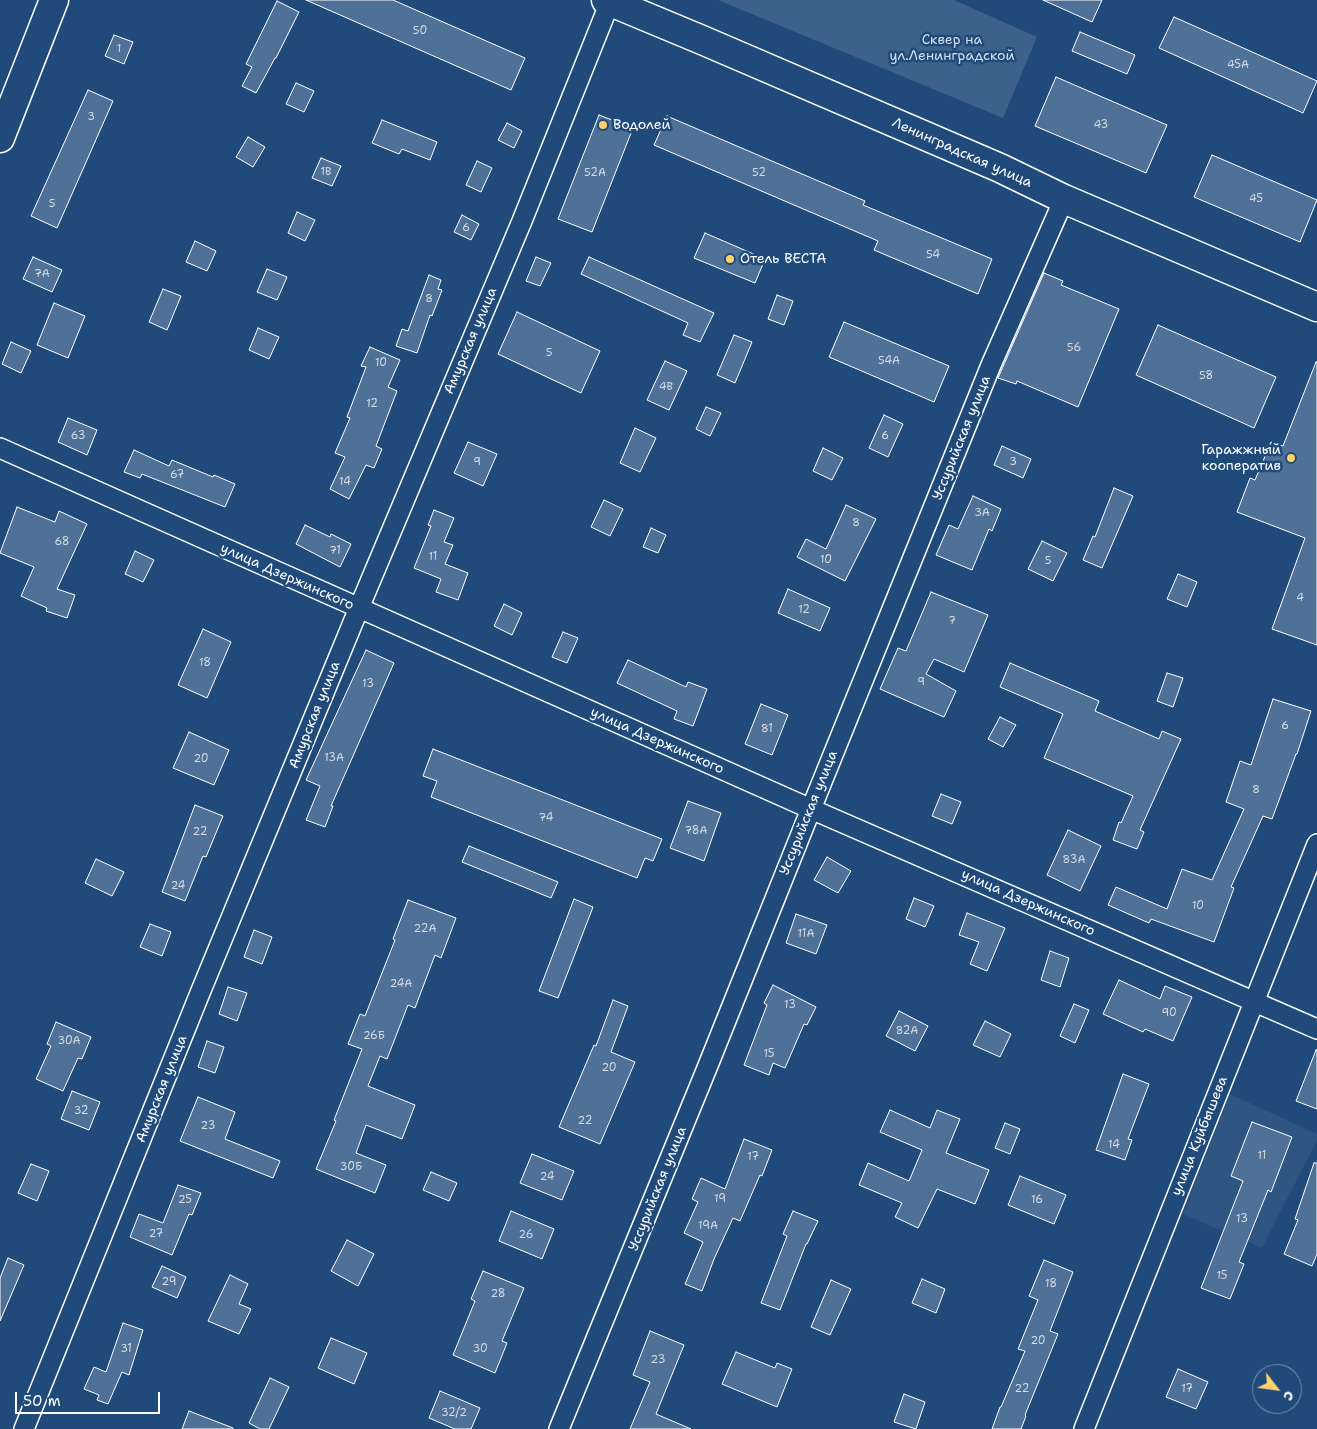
<!DOCTYPE html>
<html>
<head>
<meta charset="utf-8">
<style>
	body { margin:0 }
	#map { position:relative; width:1317px; height:1429px; overflow:hidden; background:#1f4a7a; font-family:"Shantell Sans",sans-serif }
	canvas { display:block }
	.north { position:absolute; left:1252px; top:1364px; width:50px; height:50px; box-sizing:border-box; background:#1f4a7a; border:1px solid #7992af; border-radius:50%; rotate:120deg; font-size:14px; font-weight:700; line-height:20px; text-align:center; color:#fff }
	.north::after { content:''; display:block; margin:auto; width:18px; height:22px; background:#ffd166; clip-path:polygon(50% 0,100% 100%,50% 72%,0 100%) }
	.scale { position:absolute; left:15px; top:1392px; width:145px; height:22px; box-sizing:border-box; border:2px solid #fff; border-top:0; padding-left:6px; font-size:15px; line-height:18px; white-space:nowrap; color:#fff; -webkit-text-stroke:4px #1f4a7a; paint-order:stroke }
</style>
</head>
<body>
<div id="map">
<canvas width="1317" height="1429"></canvas>
<div class="north">С</div>
<div class="scale">50 m</div>
</div>
<script>
const c = document.querySelector('canvas').getContext('2d');
c.lineJoin = 'round';
function fillPath(path, color) { c.fillStyle = color; c.fill(path, 'evenodd'); }
const shape = rows => new Path2D(rows.map(r => 'M' + r).join(''));
function strokePath(path, color, width, dash) { c.strokeStyle = color; c.lineWidth = width; c.lineCap = dash ? 'butt' : 'round'; c.setLineDash(dash || []); c.stroke(path); }
function drawText(font, color, halo, rows, align = 'center') {
  c.font = font + ' "Shantell Sans",sans-serif'; c.lineWidth = 5; c.setLineDash([]); c.textBaseline = 'middle'; c.strokeStyle = halo; c.fillStyle = color; for (const [text, x, y, turn = 0] of rows) {
    c.save(); c.translate(x, y); c.rotate((+turn || 0) * Math.PI / 180); c.textAlign = isNaN(turn) ? turn : align; if (halo) c.strokeText(text, 0, 0); c.fillText(text, 0, 0); c.restore();
  }
}
fillPath(shape([
	[1230,1094,1317,1134,1317,1140,1262,1248,1183,1214]
]), '#2e5683');
fillPath(shape([
	[718,0,954,0,1037,37,1003,118]
]), '#3c618b');
const building = shape([
	[306,0,393,0,525,58,511,90,306,0],
	[1043,0,1102,0,1092,22,1043,0],
	[277,1,299,12,276,58,275,58,256,93,242,86,252,67,246,64,277,1],
	[1174,17,1317,81,1303,113,1159,48,1174,17],
	[1080,32,1135,55,1127,74,1072,51,1080,32],
	[114,35,133,42,124,64,105,56,114,35],
	[1056,77,1167,125,1146,173,1035,126,1056,77],
	[296,83,314,91,304,112,286,104,296,83],
	[88,90,113,101,57,228,31,216,88,90],
	[599,115,633,128,592,232,558,219,599,115],
	[667,116,865,201,863,205,992,259,978,294,874,250,878,241,654,145,667,116],
	[382,120,437,142,430,160,402,149,399,154,372,143,382,120],
	[507,123,522,131,514,148,498,140,507,123],
	[248,137,265,147,253,167,236,157,248,137],
	[1212,155,1317,200,1300,242,1194,197,1212,155],
	[321,158,341,166,332,186,312,178,321,158],
	[477,161,492,168,481,192,466,185,477,161],
	[297,212,315,220,305,241,288,233,297,212],
	[462,215,479,224,471,240,454,232,462,215],
	[705,233,765,259,755,283,694,258,705,233],
	[195,241,216,251,207,271,186,262,195,241],
	[33,257,62,270,52,292,23,279,33,257],
	[536,257,551,263,540,286,526,281,536,257],
	[589,257,714,313,700,342,683,335,688,323,581,274,589,257],
	[267,269,287,277,277,300,257,292,267,269],
	[1044,273,1063,281,1061,285,1119,309,1078,407,1017,381,1016,384,998,378,1044,273],
	[429,275,441,280,438,289,442,290,432,316,430,315,417,353,396,346,402,329,408,331,429,275],
	[163,289,181,296,167,330,149,322,163,289],
	[777,295,793,301,784,325,768,319,777,295],
	[54,303,85,316,68,358,37,345,54,303],
	[517,312,600,351,581,393,498,354,517,312],
	[844,322,949,366,934,402,829,357,844,322],
	[1158,325,1276,377,1254,428,1136,375,1158,325],
	[258,328,279,337,269,359,249,350,258,328],
	[734,335,752,342,735,383,717,375,734,335],
	[11,342,31,351,21,373,2,364,11,342],
	[370,347,400,360,388,387,397,391,376,446,382,449,374,468,366,465,349,499,330,489,345,457,335,453,350,418,347,417,366,367,361,366,370,347],
	[665,361,687,371,669,410,647,400,665,361],
	[1316,362,1317,362,1317,645,1272,629,1305,538,1237,512,1250,478,1255,480,1271,442,1283,446,1316,362],
	[706,407,721,413,710,436,696,429,706,407],
	[884,415,903,424,888,457,869,448,884,415],
	[68,418,97,430,87,455,58,442,68,418],
	[635,428,656,438,640,472,620,463,635,428],
	[468,442,497,454,483,486,454,473,468,442],
	[1002,446,1031,459,1023,478,994,465,1002,446],
	[823,448,843,458,832,480,813,471,823,448],
	[134,450,169,466,172,460,213,477,214,475,235,484,225,507,142,474,140,478,124,472,134,450],
	[1114,488,1133,496,1102,568,1083,560,1093,536,1095,537,1114,488],
	[973,496,1001,509,992,531,989,529,972,570,936,555,949,525,958,529,973,496],
	[604,500,623,509,610,536,591,527,604,500],
	[846,505,876,519,845,581,797,557,806,539,826,549,846,505],
	[17,507,55,522,59,511,87,524,57,589,75,595,67,618,46,611,47,608,21,596,34,567,0,553,17,507],
	[434,510,454,518,444,542,453,545,445,564,468,573,458,600,436,592,441,579,414,568,431,526,428,525,434,510],
	[305,525,330,537,331,534,351,544,340,567,296,544,305,525],
	[651,528,666,535,658,553,643,547,651,528],
	[1042,541,1067,553,1053,581,1028,569,1042,541],
	[135,551,154,560,143,582,125,574,135,551],
	[1178,574,1197,582,1187,607,1167,599,1178,574],
	[788,589,830,608,820,631,778,613,788,589],
	[931,592,988,615,964,672,934,659,926,674,956,691,944,717,880,689,898,648,906,651,931,592],
	[504,604,522,613,512,635,494,626,504,604],
	[203,629,231,642,207,698,178,685,203,629],
	[563,632,578,638,567,663,552,657,563,632],
	[366,650,394,663,331,806,333,806,325,827,306,820,320,786,306,780,366,650],
	[628,660,686,687,688,682,707,689,693,726,674,719,677,711,617,683,628,660],
	[1010,663,1099,701,1095,711,1159,739,1162,731,1181,739,1140,830,1144,832,1137,849,1113,840,1119,822,1121,823,1133,796,1044,758,1063,714,1000,687,1010,663],
	[1167,673,1183,678,1173,707,1157,701,1167,673],
	[1273,699,1311,711,1297,754,1296,754,1272,819,1263,816,1231,887,1234,888,1214,942,1151,919,1149,923,1108,905,1116,887,1167,909,1182,869,1212,880,1244,809,1226,802,1240,761,1251,765,1273,699],
	[761,704,788,715,772,755,745,744,761,704],
	[1000,717,1016,725,1003,747,988,739,1000,717],
	[189,732,229,750,214,785,173,768,189,732],
	[433,749,662,839,653,861,645,858,637,878,431,797,437,781,423,776,433,749],
	[941,794,961,802,952,824,932,816,941,794],
	[688,801,721,813,704,861,670,848,688,801],
	[195,805,223,816,206,857,203,856,185,901,162,892,195,805],
	[1068,830,1101,846,1080,891,1047,875,1068,830],
	[469,846,558,882,551,898,462,862,469,846],
	[827,857,851,871,838,893,814,880,827,857],
	[96,859,124,872,112,896,85,883,96,859],
	[914,898,934,906,925,927,906,919,914,898],
	[574,899,593,907,558,998,539,991,574,899],
	[408,900,456,918,441,958,435,955,415,1008,408,1005,387,1059,380,1056,368,1086,415,1105,402,1139,366,1125,356,1153,386,1165,375,1193,316,1169,336,1121,334,1120,362,1049,348,1044,360,1014,365,1016,395,940,393,939,408,900],
	[967,913,1005,928,987,971,970,964,979,942,959,935,967,913],
	[796,914,827,925,816,954,786,943,796,914],
	[150,924,171,932,162,956,140,947,150,924],
	[254,930,272,937,262,964,244,957,254,930],
	[1050,951,1069,958,1060,987,1041,980,1050,951],
	[1119,980,1160,999,1165,986,1192,997,1173,1041,1145,1029,1143,1032,1103,1014,1119,980],
	[773,985,816,1007,807,1025,804,1024,785,1068,773,1063,769,1075,744,1065,767,1005,764,1003,773,985],
	[228,987,247,993,237,1021,219,1014,228,987],
	[613,1000,628,1006,611,1052,635,1062,600,1144,559,1127,594,1045,596,1046,613,1000],
	[1074,1004,1089,1010,1075,1043,1060,1036,1074,1004],
	[899,1011,928,1026,915,1051,886,1036,899,1011],
	[985,1021,1011,1034,1000,1057,973,1045,985,1021],
	[56,1022,91,1037,82,1059,78,1058,63,1091,36,1079,51,1046,47,1044,56,1022],
	[207,1041,224,1047,215,1073,198,1067,207,1041],
	[1316,1050,1317,1050,1317,1109,1296,1101,1316,1050],
	[1123,1074,1149,1084,1128,1139,1132,1140,1125,1160,1096,1150,1123,1074],
	[72,1091,100,1102,89,1130,61,1119,72,1091],
	[198,1097,235,1112,225,1139,280,1161,273,1178,180,1141,198,1097],
	[890,1110,930,1128,937,1110,960,1119,946,1153,989,1170,975,1204,937,1189,918,1228,895,1217,902,1203,859,1185,868,1163,909,1181,922,1150,880,1132,890,1110],
	[1252,1122,1292,1137,1271,1192,1268,1190,1239,1262,1244,1264,1230,1299,1201,1288,1243,1181,1231,1176,1252,1122],
	[1005,1123,1020,1129,1010,1154,995,1148,1005,1123],
	[744,1139,772,1150,762,1176,760,1175,740,1221,733,1218,714,1259,702,1291,685,1284,703,1242,684,1233,698,1202,692,1199,701,1178,725,1189,744,1139],
	[532,1154,574,1171,562,1200,520,1183,532,1154],
	[1314,1163,1317,1163,1317,1254,1312,1266,1284,1254,1298,1220,1295,1219,1314,1163],
	[31,1164,49,1171,37,1201,18,1193,31,1164],
	[431,1172,457,1183,449,1201,423,1190,431,1172],
	[1020,1176,1066,1195,1054,1224,1008,1205,1020,1176],
	[178,1185,201,1193,192,1215,189,1214,172,1255,130,1237,139,1214,163,1223,178,1185],
	[511,1211,554,1229,542,1259,499,1241,511,1211],
	[793,1211,818,1221,807,1244,806,1244,780,1310,761,1303,787,1236,783,1234,793,1211],
	[347,1240,374,1254,358,1286,331,1271,347,1240],
	[8,1258,24,1265,0,1321,0,1278,8,1258],
	[1044,1260,1073,1272,1050,1331,1058,1334,1025,1415,1026,1416,1021,1429,992,1429,1000,1407,1001,1407,1025,1351,1018,1349,1038,1300,1029,1296,1044,1260],
	[162,1266,186,1277,177,1298,152,1287,162,1266],
	[483,1271,524,1288,502,1341,507,1343,495,1373,453,1355,475,1301,471,1299,483,1271],
	[230,1275,248,1284,239,1304,251,1309,239,1334,208,1321,230,1275],
	[922,1279,945,1289,936,1313,912,1303,922,1279],
	[831,1280,851,1289,830,1335,811,1327,831,1280],
	[123,1323,143,1330,129,1375,122,1372,108,1404,97,1400,99,1395,84,1389,94,1367,106,1372,123,1323],
	[650,1331,684,1345,656,1414,691,1429,630,1429,650,1382,633,1375,650,1331],
	[331,1338,367,1353,354,1384,318,1368,331,1338],
	[736,1352,775,1368,777,1363,792,1369,777,1407,722,1384,736,1352],
	[1178,1369,1208,1382,1196,1409,1166,1397,1178,1369],
	[270,1378,289,1387,269,1429,260,1429,249,1423,270,1378],
	[440,1391,480,1408,471,1429,455,1429,429,1418,440,1391],
	[904,1394,925,1402,916,1429,894,1422,904,1394],
	[189,1411,233,1428,233,1429,182,1429,189,1411]
]);
fillPath(building, '#507197');
strokePath(building, '#fff', 1);
const minor = shape([
	[0,448,811,809,1317,1029],
	[24,1429,200,993,359,608,522,221,610,2],
	[559,1429,707,1068,811,809,991,365,1064,199],
	[1084,1429,1317,844]
]);
const secondary = shape([
	[0,138,54,0]
]);
const trunk = shape([
	[606,0,702,40,1000,168,1064,199,1317,307]
]);
strokePath(minor, '#fff', 22);
strokePath(secondary, '#fff', 31);
strokePath(trunk, '#fff', 31);
strokePath(minor, '#1f4a7a', 19);
strokePath(secondary, '#1f4a7a', 28);
strokePath(trunk, '#1f4a7a', 28);
for (const [x, y, r, color] of [
	[603,125,5,"#ffd166"],
	[730,259,5,"#ffd166"],
	[1291,458,5,"#ffd166"]
]) { const dot = new Path2D(); dot.arc(x, y, r, 0, 2 * Math.PI); c.fillStyle = color; c.fill(dot); strokePath(dot, '#1f4a7a', 2); }
drawText('11px', '#d3dce5', null, [
	["50",420,31],
	["1",119,49],
	["45А",1238,65],
	["3",91,117],
	["43",1101,125],
	["1В",326,172],
	["52А",595,173],
	["52",759,173],
	["45",1256,199],
	["5",52,204],
	["6",466,228],
	["54",933,255],
	["7А",42,274],
	["8",429,299],
	["56",1074,348],
	["5",549,353],
	["54А",889,361],
	["10",381,363],
	["58",1206,376],
	["4В",666,387],
	["12",372,404],
	["63",78,436],
	["6",885,436],
	["9",477,462],
	["3",1013,462],
	["67",177,475],
	["14",345,482],
	["3А",982,513],
	["8",856,523],
	["68",62,542],
	["71",335,551],
	["11",433,557],
	["10",826,560],
	["5",1048,561],
	["4",1300,598],
	["12",804,610],
	["7",952,621],
	["18",205,663],
	["9",921,682],
	["13",368,684],
	["6",1285,726],
	["81",767,729],
	["13А",334,758],
	["20",201,759],
	["8",1256,790],
	["74",546,818],
	["78А",696,831],
	["22",200,832],
	["83А",1074,860],
	["24",178,886],
	["10",1198,906],
	["22А",425,929],
	["11А",806,934],
	["24А",401,984],
	["13",790,1005],
	["90",1169,1013],
	["82А",907,1031],
	["26Б",374,1036],
	["30А",69,1041],
	["15",769,1054],
	["20",609,1068],
	["32",81,1111],
	["22",585,1121],
	["23",208,1126],
	["14",1114,1145],
	["11",1262,1156],
	["17",753,1157],
	["30Б",351,1167],
	["24",547,1177],
	["19",720,1199],
	["25",185,1200],
	["16",1037,1200],
	["13",1242,1219],
	["19А",708,1226],
	["27",156,1234],
	["26",526,1235],
	["15",1222,1276],
	["29",169,1282],
	["18",1051,1284],
	["28",498,1294],
	["20",1038,1341],
	["31",126,1349],
	["30",480,1349],
	["23",658,1360],
	["22",1022,1389],
	["17",1187,1389],
	["32/2",454,1413]
]);
drawText('14px', '#d8dfe8', '#1f4a7a', [
	["Сквер на",952,40],
	["ул.Ленинградской",952,56]
]);
drawText('14px', '#fff', '#1f4a7a', [
	["Водолей",613,125],
	["Отель ВЕСТА",740,259],
	["Гаражжный",1281,450,"right"],
	["кооператив",1281,466,"right"]
], 'left');
drawText('14px', '#fff', '#1f4a7a', [
	["Ленинградская улица",962,153,24],
	["Амурская улица",471,341,-67],
	["Уссурийская улица",962,438,-68],
	["улица Дзержинского",287,577,24],
	["Амурская улица",315,715,-68],
	["улица Дзержинского",657,741,24],
	["Уссурийская улица",809,813,-68],
	["улица Дзержинского",1028,903,24],
	["Амурская улица",162,1089,-68],
	["улица Куйбышева",1200,1136,-68],
	["Уссурийская улица",658,1189,-68]
]);
</script>
</body>
</html>
